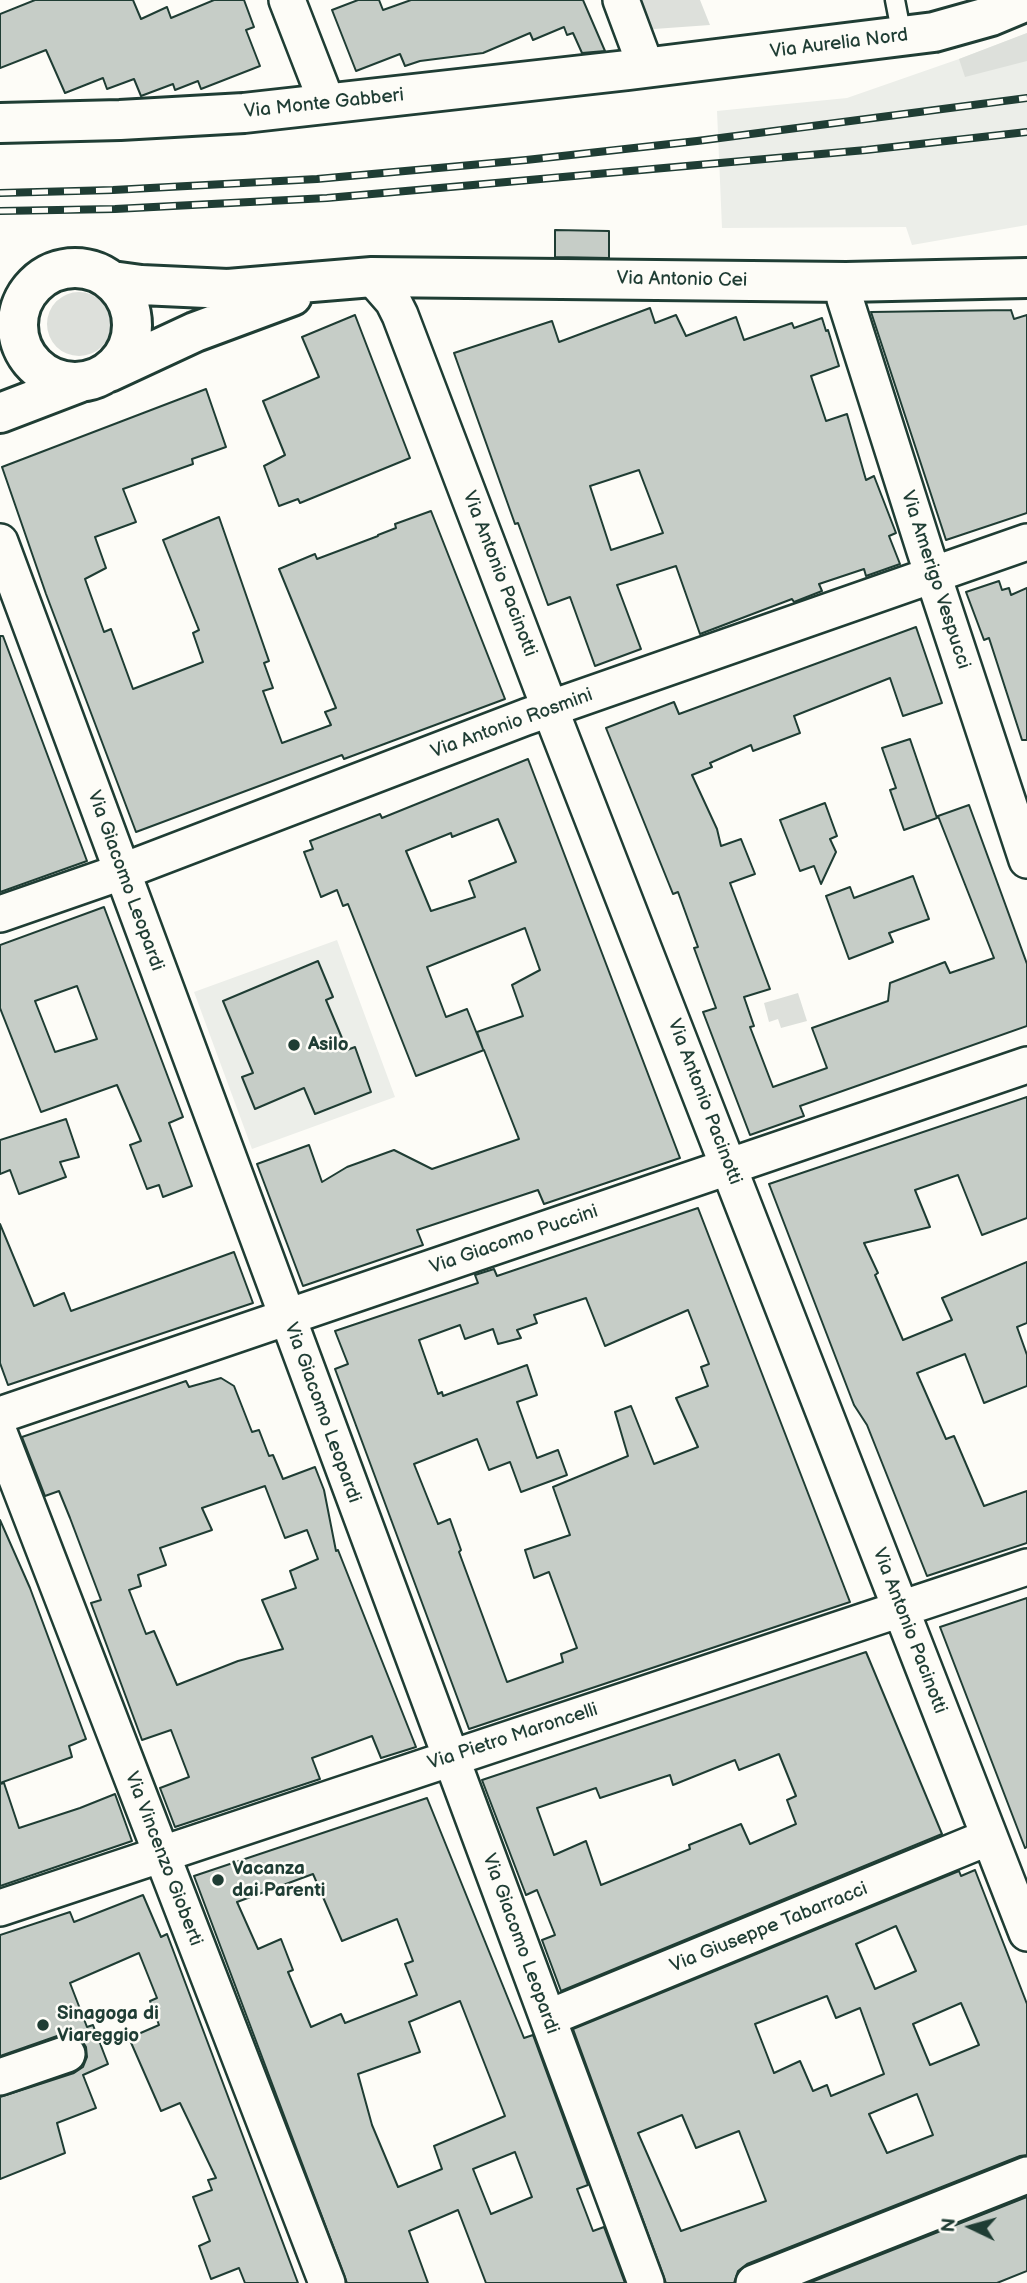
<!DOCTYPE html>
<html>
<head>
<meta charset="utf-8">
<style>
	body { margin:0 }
	#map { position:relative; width:1027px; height:2283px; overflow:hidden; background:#fdfcf7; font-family:"Balsamiq Sans",sans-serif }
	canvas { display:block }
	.north { position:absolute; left:936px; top:2192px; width:70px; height:70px; -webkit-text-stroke:5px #fdfcf7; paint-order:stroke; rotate:275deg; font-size:19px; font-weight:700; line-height:28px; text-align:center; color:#1f3d34 }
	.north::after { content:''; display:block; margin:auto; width:24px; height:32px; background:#1f3d34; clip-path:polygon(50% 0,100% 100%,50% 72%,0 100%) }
</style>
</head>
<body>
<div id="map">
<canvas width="1027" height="2283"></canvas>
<div class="north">N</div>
</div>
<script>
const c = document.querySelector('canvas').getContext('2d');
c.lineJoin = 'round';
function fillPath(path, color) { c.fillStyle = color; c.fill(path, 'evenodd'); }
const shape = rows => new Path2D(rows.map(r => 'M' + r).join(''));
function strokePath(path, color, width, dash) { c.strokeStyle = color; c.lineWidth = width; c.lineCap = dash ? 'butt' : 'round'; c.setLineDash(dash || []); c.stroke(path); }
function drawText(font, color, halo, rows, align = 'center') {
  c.font = font + ' "Balsamiq Sans",sans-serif'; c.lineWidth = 5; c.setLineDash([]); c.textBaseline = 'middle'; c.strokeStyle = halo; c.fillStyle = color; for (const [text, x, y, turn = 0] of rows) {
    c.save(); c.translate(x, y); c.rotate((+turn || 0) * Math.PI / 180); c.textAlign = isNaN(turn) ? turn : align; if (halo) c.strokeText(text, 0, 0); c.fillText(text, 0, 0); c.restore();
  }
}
fillPath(shape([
	[1027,33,1027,225,912,245,906,227,722,228,717,111,847,98,959,59],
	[337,940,395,1097,252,1149,194,992]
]), '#eceee9');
fillPath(shape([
	[629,0,700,0,710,25,640,30],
	[1027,33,1027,61,965,77,959,59],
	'47 324a32 32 0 1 1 64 0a32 32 0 1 1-64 0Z',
	[798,993,807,1021,781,1028,778,1019,769,1022,764,1003]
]), '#dde0db');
const building = shape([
	[35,0,133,0,141,19,167,7,171,18,214,0,244,0,254,27,246,30,260,66,201,89,198,81,175,90,173,84,141,96,134,79,107,89,103,78,65,93,46,50,0,68,0,14,35,0],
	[358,0,379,0,383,10,411,0,583,0,605,51,582,53,573,33,567,35,564,27,533,40,530,33,483,53,420,61,405,66,400,54,356,71,332,10,358,0],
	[555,230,609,231,609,258,555,257,555,230],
	[650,308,655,323,676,315,686,336,736,317,744,340,792,323,794,328,822,318,826,331,828,330,839,366,811,376,826,421,847,414,866,480,874,476,896,533,889,536,900,564,866,576,864,569,819,584,822,591,794,602,792,599,700,634,676,566,617,585,641,649,595,666,570,597,548,605,518,523,515,524,454,353,552,321,559,342,650,308],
	[639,470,663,533,611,550,590,486,639,470],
	[1011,310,1014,319,1027,315,1027,513,946,540,871,312,1011,310],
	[355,315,410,458,300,503,298,499,279,506,264,466,285,455,263,401,319,377,302,337,355,315],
	[206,389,226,447,192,459,193,464,123,489,136,522,95,537,106,568,85,579,104,632,111,629,133,689,203,662,193,633,199,630,163,540,219,517,269,661,264,663,273,688,263,691,282,743,331,725,325,712,336,708,279,569,315,554,317,559,378,536,378,535,396,528,395,524,431,511,505,699,344,759,342,755,136,832,46,594,2,467,206,389],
	[999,581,1002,590,1009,588,1011,595,1027,588,1027,740,1022,740,989,638,984,640,966,592,999,581],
	[916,627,942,703,903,716,890,678,794,716,800,733,753,751,751,745,710,763,712,767,692,775,717,829,721,846,741,839,755,874,730,883,770,989,744,997,754,1026,750,1027,773,1087,827,1068,812,1028,888,1001,890,983,945,962,950,973,994,958,938,816,969,805,1027,964,1027,1026,800,1106,804,1116,750,1135,703,1012,716,1008,694,948,698,947,678,892,673,894,606,728,674,702,679,714,916,627],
	[0,636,3,636,87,861,0,892,0,636],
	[910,739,937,818,904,830,890,790,896,788,882,748,910,739],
	[528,759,680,1158,544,1204,538,1190,417,1230,423,1245,303,1286,257,1164,309,1145,322,1182,347,1167,394,1150,432,1169,519,1139,484,1050,416,1076,348,904,343,906,337,890,321,897,304,852,313,849,310,841,380,814,382,818,528,759],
	[498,819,516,862,469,881,475,897,431,911,406,851,451,833,452,837,498,819],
	[525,928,540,970,512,985,523,1016,477,1032,483,1049,467,1009,446,1017,427,967,525,928],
	[825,803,837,836,830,839,836,852,821,884,814,866,800,871,780,820,825,803],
	[913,876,929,919,889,933,893,942,849,959,826,896,850,887,854,898,913,876],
	[104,907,183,1117,169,1123,192,1186,163,1197,159,1185,147,1189,130,1145,141,1141,117,1085,41,1112,0,1008,0,945,104,907],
	[77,986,97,1039,55,1052,35,1001,77,986],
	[318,961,333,997,326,1000,347,1050,355,1047,371,1092,315,1114,304,1088,255,1109,242,1077,253,1073,223,1001,318,961],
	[1027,1097,1027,1218,982,1235,958,1175,915,1190,930,1227,864,1243,878,1273,875,1275,903,1340,952,1320,942,1298,1027,1262,1027,1323,1017,1327,1027,1355,1027,1386,984,1403,965,1354,917,1373,946,1439,954,1436,984,1506,1027,1491,1027,1543,927,1576,867,1425,854,1405,769,1184,1027,1097],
	[66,1119,79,1157,60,1162,66,1177,19,1194,10,1170,0,1174,0,1140,66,1119],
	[698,1208,850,1602,469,1729,335,1369,348,1364,335,1331,478,1283,475,1275,494,1269,497,1276,698,1208],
	[586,1298,605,1346,688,1310,709,1364,701,1367,708,1386,676,1398,698,1447,654,1464,631,1406,615,1412,628,1456,553,1487,570,1535,525,1550,534,1578,549,1572,577,1648,561,1654,563,1662,507,1682,459,1552,461,1550,450,1519,438,1524,414,1464,477,1439,489,1470,510,1462,521,1492,567,1475,558,1450,537,1458,517,1402,537,1395,527,1365,443,1396,442,1392,438,1394,419,1340,460,1325,465,1339,493,1329,498,1344,521,1338,517,1330,537,1323,534,1315,586,1298],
	[0,1224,34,1306,64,1293,71,1311,234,1252,253,1303,8,1385,0,1363,0,1224],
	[221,1378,234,1386,252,1432,259,1430,269,1456,273,1455,283,1479,315,1467,324,1490,336,1551,338,1550,416,1747,381,1758,372,1736,312,1758,320,1779,175,1827,160,1788,189,1777,171,1730,142,1740,91,1603,101,1600,70,1518,59,1491,45,1496,22,1437,186,1381,189,1387,221,1378],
	[265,1486,285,1538,307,1530,318,1559,290,1571,296,1588,262,1600,283,1649,238,1661,177,1685,154,1631,146,1634,129,1590,141,1586,138,1575,166,1565,160,1548,212,1530,202,1508,265,1486],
	[0,1520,30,1588,86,1739,69,1746,72,1757,0,1783,0,1520],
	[1027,1598,1027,1847,1025,1848,940,1627,1027,1598],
	[866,1652,942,1834,561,1991,542,1940,555,1935,537,1890,526,1895,482,1780,866,1652],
	[779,1754,796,1796,787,1800,796,1824,750,1844,741,1824,689,1845,690,1849,601,1885,586,1841,554,1855,537,1808,596,1788,600,1798,670,1775,673,1785,735,1760,739,1770,779,1754],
	[4,1783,19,1828,80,1808,115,1794,132,1841,0,1886,0,1784,4,1783],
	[427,1798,524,2038,533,2035,588,2185,577,2189,593,2231,604,2227,625,2283,486,2283,458,2210,409,2231,428,2283,347,2283,194,1876,427,1798],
	[313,1874,342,1941,397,1919,413,1961,405,1964,417,1995,345,2023,341,2014,311,2027,288,1972,293,1970,281,1939,258,1949,237,1902,313,1874],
	[460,2001,505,2116,434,2146,442,2169,398,2187,372,2125,358,2074,420,2052,409,2022,460,2001],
	[515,2152,532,2197,491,2214,473,2169,515,2152],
	[975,1870,1027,2004,1027,2155,1020,2156,747,2264,738,2271,734,2283,666,2283,573,2029,959,1871,961,1876,975,1870],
	[896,1926,916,1971,875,1989,856,1944,896,1926],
	[827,1996,836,2018,860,2008,884,2074,831,2096,827,2085,813,2091,800,2061,774,2073,755,2024,827,1996],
	[961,2003,979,2045,930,2065,913,2024,961,2003],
	[917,2094,933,2135,887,2153,869,2114,917,2094],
	[682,2115,696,2148,739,2131,766,2201,681,2231,638,2133,682,2115],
	[143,1895,161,1937,167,1934,298,2283,245,2283,239,2268,211,2279,199,2246,210,2241,193,2197,212,2190,208,2180,216,2178,180,2103,161,2111,129,2038,159,2025,150,2001,157,1998,139,1953,70,1983,87,2027,93,2025,108,2064,83,2075,96,2108,57,2123,65,2153,0,2179,0,2097,74,2073,83,2067,87,2057,86,2047,81,2039,70,2034,60,2035,0,2056,0,1935,70,1912,74,1922,143,1895],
	[1027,2197,1027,2271,997,2283,809,2283,1027,2197]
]);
fillPath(building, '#c6cdc7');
strokePath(building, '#1f3d34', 2);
const service = shape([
	[895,0,902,36]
]);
const minor = shape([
	[287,0,327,103],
	[621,0,646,67],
	[372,277,393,301,400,315,550,709,1027,1933],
	[845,299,925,551,1027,860],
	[0,542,646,2283],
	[0,914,121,872,526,717,1027,542],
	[0,1415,1027,1065],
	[0,1435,327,2283],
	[0,1908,1027,1567],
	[548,2018,989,1837],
	[0,2077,67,2054],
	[754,2283,1027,2175]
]);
const tertiary = shape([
	[0,123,120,120,244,113,628,70,934,32,991,16,1027,1],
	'18 325a57 57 0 1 1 114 0a57 57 0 1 1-114 0Z',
	[112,281,141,285,228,289,372,277,846,282,1027,278],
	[109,372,195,332,292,296],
	[0,413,81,382]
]);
strokePath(service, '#1f3d34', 23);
strokePath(minor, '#1f3d34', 40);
strokePath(tertiary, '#1f3d34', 44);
strokePath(service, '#fdfcf7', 18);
strokePath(minor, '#fdfcf7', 35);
strokePath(tertiary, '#fdfcf7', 38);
const rail = shape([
	[0,193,113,190,317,179,526,160,697,141,1027,98],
	[0,211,115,209,327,198,866,150,1027,132]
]);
strokePath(rail, '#1f3d34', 8);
strokePath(rail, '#fdfcf7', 5, [16]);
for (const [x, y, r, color] of [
	[294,1045,7,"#1f3d34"],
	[218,1880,7,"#1f3d34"],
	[43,2025,7,"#1f3d34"]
]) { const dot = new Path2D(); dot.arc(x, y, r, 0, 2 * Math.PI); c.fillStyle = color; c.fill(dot); strokePath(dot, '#fdfcf7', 2.5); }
drawText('19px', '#1f3d34', '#fdfcf7', [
	["Via Aurelia Nord",839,44,-7],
	["Via Monte Gabberi",324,104,-6],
	["Via Antonio Cei",682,280,1],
	["Via Antonio Pacinotti",499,574,69],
	["Via Amerigo Vespucci",935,580,72],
	["Via Antonio Rosmini",512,724,-20],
	["Via Giacomo Leopardi",125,881,70],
	["Via Antonio Pacinotti",704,1102,69],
	["Via Giacomo Puccini",514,1240,-19],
	["Via Giacomo Leopardi",322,1413,70],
	["Via Antonio Pacinotti",909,1631,69],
	["Via Pietro Maroncelli",513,1737,-18],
	["Via Vincenzo Gioberti",163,1859,69],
	["Via Giuseppe Tabarracci",769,1928,-22],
	["Via Giacomo Leopardi",520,1944,70]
]);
drawText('bold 19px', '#1f3d34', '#fdfcf7', [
	["Asilo",308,1045],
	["Vacanza",232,1869],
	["dai Parenti",232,1891],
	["Sinagoga di",57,2014],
	["Viareggio",57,2036]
], 'left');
</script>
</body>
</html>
